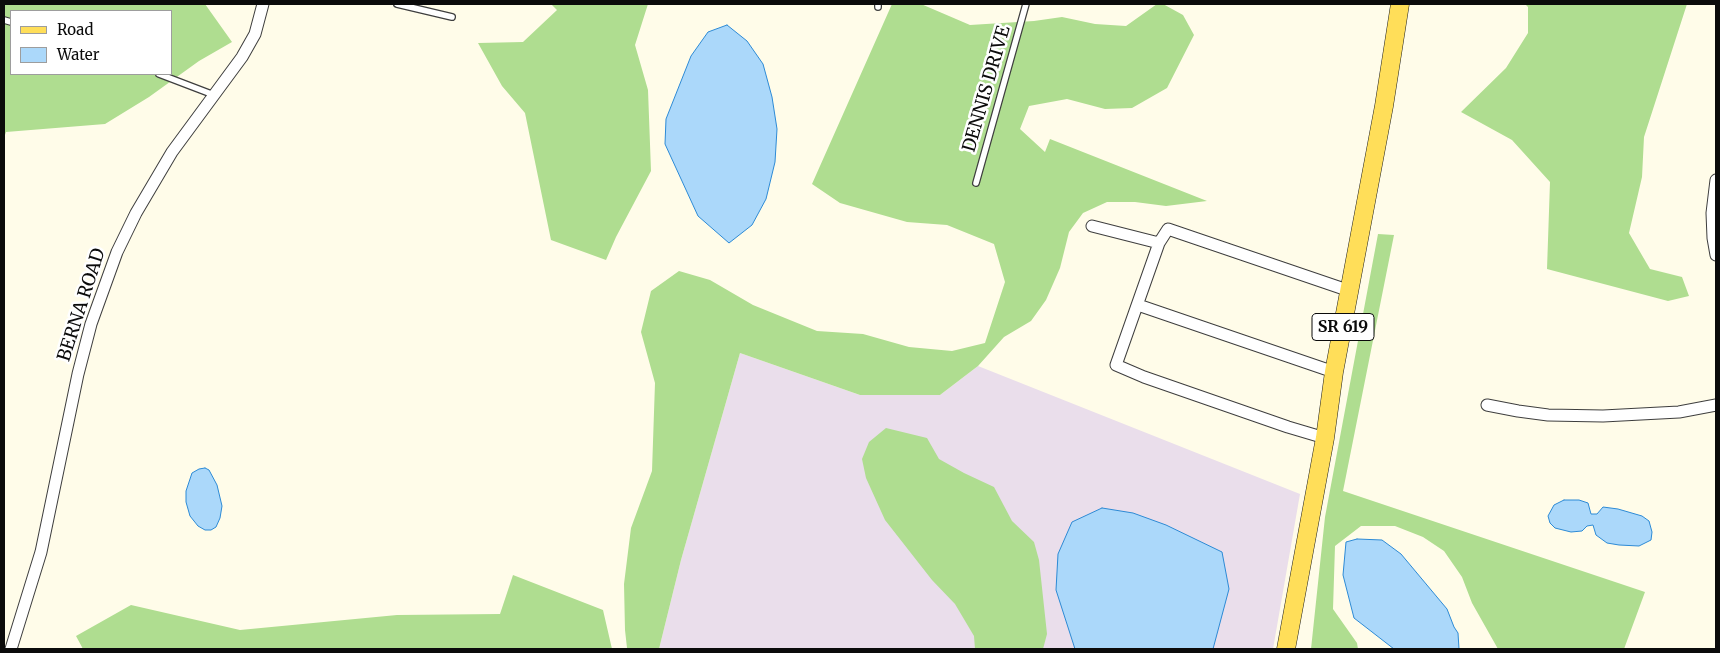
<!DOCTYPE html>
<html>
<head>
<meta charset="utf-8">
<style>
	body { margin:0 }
	#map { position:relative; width:1720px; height:653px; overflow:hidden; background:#fffce9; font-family:Merriweather,serif }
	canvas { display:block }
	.frame { position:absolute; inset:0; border:5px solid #0b0b0b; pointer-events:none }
	.legend { position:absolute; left:10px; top:10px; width:162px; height:65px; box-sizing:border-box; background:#fff; border:1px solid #9d9d9d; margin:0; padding:6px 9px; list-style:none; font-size:15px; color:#0b0b0b }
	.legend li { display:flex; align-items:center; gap:10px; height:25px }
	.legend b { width:25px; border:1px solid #9d9d9d }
</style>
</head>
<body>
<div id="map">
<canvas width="1720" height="653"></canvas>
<div class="frame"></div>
<ul class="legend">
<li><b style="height:6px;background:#ffde59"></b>Road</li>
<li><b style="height:14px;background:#abd8fa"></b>Water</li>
</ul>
</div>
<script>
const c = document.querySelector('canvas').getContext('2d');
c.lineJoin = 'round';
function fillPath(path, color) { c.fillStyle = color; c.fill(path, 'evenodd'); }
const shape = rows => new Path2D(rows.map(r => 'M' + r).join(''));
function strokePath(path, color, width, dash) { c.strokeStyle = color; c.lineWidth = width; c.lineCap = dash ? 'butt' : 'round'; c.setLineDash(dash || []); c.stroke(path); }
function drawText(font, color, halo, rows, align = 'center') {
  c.font = font + ' Merriweather,serif'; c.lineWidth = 5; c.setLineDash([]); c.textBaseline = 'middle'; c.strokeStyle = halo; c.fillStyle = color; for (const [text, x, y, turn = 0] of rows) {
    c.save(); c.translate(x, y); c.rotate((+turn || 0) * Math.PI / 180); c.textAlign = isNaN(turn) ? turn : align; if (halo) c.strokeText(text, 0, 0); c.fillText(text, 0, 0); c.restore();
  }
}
fillPath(shape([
	[740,353,860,395,940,395,978,366,1300,494,1273,649,659,649,681,560]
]), '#eadeeb');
fillPath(shape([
	[4,4,205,4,232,42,199,61,149,97,105,124,6,132,4,138],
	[11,11,171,11,171,74,11,74],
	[551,4,648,4,635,45,648,90,651,171,616,237,606,260,551,240,525,113,502,86,478,43,523,42,557,10],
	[892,4,921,4,970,25,1034,21,1062,17,1095,24,1126,26,1157,4,1163,4,1183,15,1194,35,1167,88,1132,108,1105,109,1067,99,1029,106,1020,129,1045,152,1050,139,1207,201,1166,206,1135,202,1107,202,1083,213,1069,232,1060,268,1046,300,1031,321,1004,337,978,366,940,395,860,395,740,353,681,560,659,649,627,648,625,630,624,584,631,528,652,471,655,383,641,332,651,291,679,271,710,280,753,305,817,331,863,334,909,347,952,351,985,343,1005,282,994,244,947,225,907,222,840,203,812,184],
	[1525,4,1687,4,1644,137,1642,177,1629,233,1650,269,1682,277,1689,296,1668,301,1547,269,1550,182,1512,140,1461,112,1506,68,1528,33,1528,7],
	[1378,234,1394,235,1343,491,1645,592,1624,649,1498,649,1472,603,1462,577,1444,551,1423,537,1395,526,1361,526,1335,546,1333,609,1357,643,1358,649,1311,649,1325,517],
	[886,428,927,438,939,459,964,473,994,487,1012,521,1034,542,1039,560,1047,634,1043,649,975,649,974,636,955,604,932,580,885,520,866,478,862,459,869,442],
	[513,575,603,610,612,649,83,649,76,636,131,605,240,630,397,615,500,614]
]), '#afdd90');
const water = shape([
	[727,25,747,41,763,64,772,97,777,129,775,162,766,199,752,225,729,243,698,216,665,144,666,119,691,56,708,32,727,25],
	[205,468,209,470,217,485,222,506,220,518,216,527,211,530,205,530,198,526,190,516,186,502,186,491,192,473,199,469,205,468],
	[1564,500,1579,500,1588,503,1591,514,1597,514,1603,507,1618,509,1642,516,1649,521,1652,532,1651,540,1639,546,1619,545,1607,543,1596,535,1593,525,1587,526,1582,531,1571,532,1555,528,1550,523,1548,516,1554,505,1564,500],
	[1102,508,1133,513,1166,525,1222,552,1229,589,1213,649,1075,649,1056,590,1058,554,1072,522,1102,508],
	[1357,539,1382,540,1401,554,1447,609,1454,627,1458,633,1459,649,1394,649,1354,618,1343,575,1346,542,1357,539]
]);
fillPath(water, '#abd8fa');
strokePath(water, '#2d8ad5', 1);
const service = shape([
	[397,4,452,17],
	[878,7,878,4],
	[4,20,11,22],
	[159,74,214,95],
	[976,183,1026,4]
]);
const minor = shape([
	[1716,180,1712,213,1713,238,1716,255],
	[1092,226,1159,243],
	[1138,305,1334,372],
	[1487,405,1518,411,1548,415,1603,416,1679,412,1716,405],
	[1325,438,1288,427,1144,377,1116,365,1159,243,1168,229,1350,291],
	[11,649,41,552,78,374,91,324,117,252,136,213,172,152,242,57,255,34,263,4]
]);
const primary = shape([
	[1286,649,1325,438,1334,372,1384,106,1400,4]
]);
strokePath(service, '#3e3e3e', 8);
strokePath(minor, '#3e3e3e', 13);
strokePath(primary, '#1c1c1c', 19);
strokePath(service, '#fff', 5.5);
strokePath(minor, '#fff', 11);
strokePath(primary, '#ffde59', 18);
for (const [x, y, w] of [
	[1343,327,62]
]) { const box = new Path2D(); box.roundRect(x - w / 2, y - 13.5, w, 27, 4); c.fillStyle = '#fff'; c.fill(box); strokePath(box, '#0b0b0b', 1); }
drawText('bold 16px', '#0b0b0b', null, [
	["SR 619",1343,327]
]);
drawText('18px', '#0b0b0b', '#fff', [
	["DENNIS DRIVE",987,89,-74],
	["BERNA ROAD",82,305,-72]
]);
</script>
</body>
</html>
